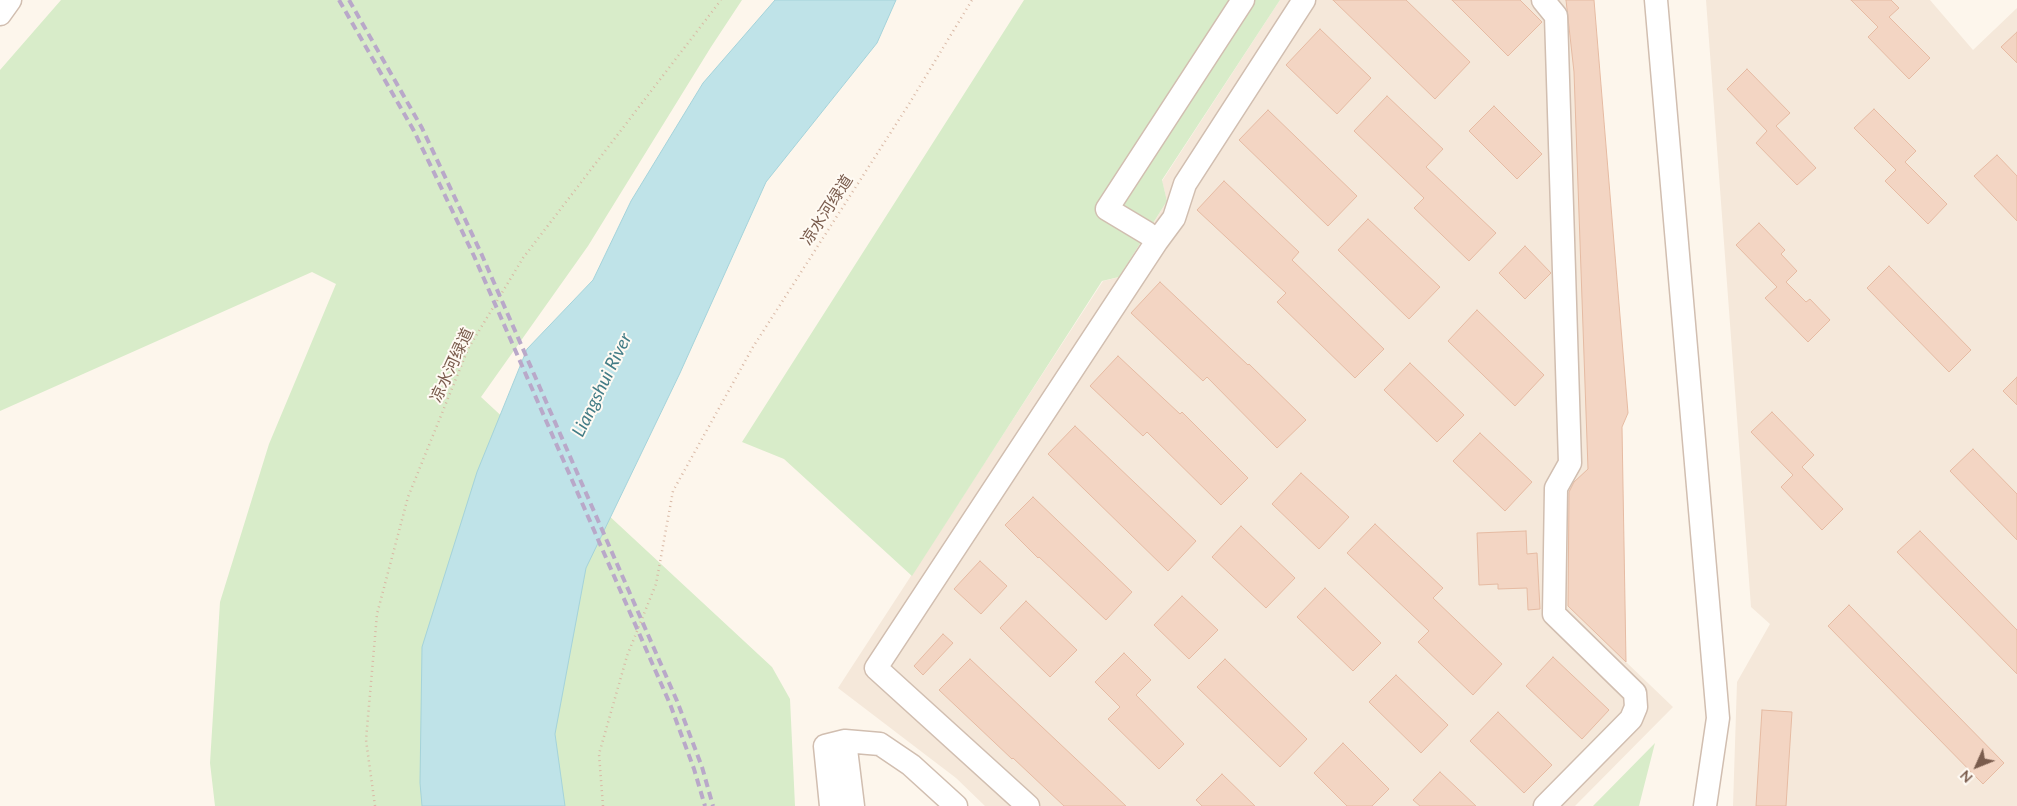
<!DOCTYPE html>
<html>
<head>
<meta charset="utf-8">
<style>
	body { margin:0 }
	#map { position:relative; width:2017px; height:806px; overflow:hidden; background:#fdf6ec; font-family:Lato,sans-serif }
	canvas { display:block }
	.north { position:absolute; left:1952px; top:741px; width:50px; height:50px; -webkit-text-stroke:4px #fffaf3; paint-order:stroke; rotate:226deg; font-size:14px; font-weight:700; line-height:20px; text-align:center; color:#7a5c4d }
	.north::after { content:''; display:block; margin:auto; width:18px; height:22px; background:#7a5c4d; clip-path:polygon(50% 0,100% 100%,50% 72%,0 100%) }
</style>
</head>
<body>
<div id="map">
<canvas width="2017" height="806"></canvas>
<div class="north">N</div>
</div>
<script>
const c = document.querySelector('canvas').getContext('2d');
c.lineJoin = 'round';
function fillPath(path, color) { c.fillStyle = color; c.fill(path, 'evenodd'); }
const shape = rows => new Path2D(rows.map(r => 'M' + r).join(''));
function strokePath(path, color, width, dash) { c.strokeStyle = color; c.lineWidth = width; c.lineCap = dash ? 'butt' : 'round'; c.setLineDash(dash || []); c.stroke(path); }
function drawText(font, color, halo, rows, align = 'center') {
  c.font = font + ' Lato,"Noto Sans SC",sans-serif'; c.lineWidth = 4; c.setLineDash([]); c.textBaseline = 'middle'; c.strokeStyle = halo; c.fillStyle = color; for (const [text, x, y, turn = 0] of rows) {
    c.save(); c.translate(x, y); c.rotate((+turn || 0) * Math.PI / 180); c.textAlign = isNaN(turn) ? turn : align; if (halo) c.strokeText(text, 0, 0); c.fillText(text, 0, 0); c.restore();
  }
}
fillPath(shape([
	[1280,0,1594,0,1622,427,1626,662,1673,707,1575,806,985,806,956,778,838,688,1103,281,1119,277,1167,201,1162,181],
	[1706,0,1930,0,1973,50,2017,8,2017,806,1733,806,1737,682,1770,624,1751,607]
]), '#f5e8da');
fillPath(shape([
	[61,0,742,0,711,47,588,246,481,397,772,667,790,699,795,806,215,806,210,763,220,602,269,444,336,284,312,272,0,411,0,70],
	[1024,0,1280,0,1162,180,1167,201,1119,277,1102,281,912,576,784,459,742,442],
	[1655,743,1639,806,1593,806]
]), '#d8ecc9');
const water = shape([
	[775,0,896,0,877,43,766,182,680,373,586,568,555,734,565,806,422,806,420,783,422,647,477,472,527,349,593,280,631,201,703,83,775,0]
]);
fillPath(water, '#bfe3e8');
strokePath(water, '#a5d3da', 1);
const building = shape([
	[1333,0,1406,0,1470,62,1435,99,1333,0],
	[1452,0,1520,0,1542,22,1508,56,1452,0],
	[1566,0,1594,0,1628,413,1622,427,1626,662,1568,606,1569,492,1574,482,1588,469,1574,72,1566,0],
	[1851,0,1891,0,1899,8,1889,17,1930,58,1909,79,1868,37,1878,27,1851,0],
	[1320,29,1371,78,1337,114,1286,65,1320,29],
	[2017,32,2017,63,2001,47,2017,32],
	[1747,69,1790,113,1776,126,1816,168,1797,185,1756,143,1767,131,1727,89,1747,69],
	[1387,96,1443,149,1426,167,1496,233,1469,261,1414,208,1424,198,1354,131,1387,96],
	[1494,106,1542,154,1517,179,1469,131,1494,106],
	[1874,109,1916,151,1905,162,1947,204,1928,224,1885,181,1896,170,1854,128,1874,109],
	[1268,110,1357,196,1328,226,1239,140,1268,110],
	[1997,155,2017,176,2017,221,1974,176,1997,155],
	[1224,181,1299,252,1292,260,1384,349,1355,378,1277,302,1286,293,1197,210,1224,181],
	[1368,219,1440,287,1409,319,1338,250,1368,219],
	[1759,223,1785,250,1781,254,1797,271,1786,282,1806,302,1810,299,1830,320,1808,342,1765,298,1777,287,1736,245,1759,223],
	[1525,246,1551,273,1525,299,1499,273,1525,246],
	[1889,266,1971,350,1949,372,1867,288,1889,266],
	[1160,282,1248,365,1249,364,1306,420,1277,448,1207,377,1203,381,1131,313,1160,282],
	[1477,310,1544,375,1515,406,1448,341,1477,310],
	[1118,356,1180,414,1182,412,1248,478,1221,505,1147,432,1143,436,1090,386,1118,356],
	[1410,363,1464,415,1437,442,1384,390,1410,363],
	[2017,377,2017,405,2003,391,2017,377],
	[1772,412,1814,455,1802,467,1843,509,1822,530,1781,487,1793,475,1751,432,1772,412],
	[1075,426,1196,541,1168,571,1048,454,1075,426],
	[1480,433,1532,482,1505,511,1453,461,1480,433],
	[1973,449,2017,494,2017,540,1950,471,1973,449],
	[1301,473,1349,517,1319,549,1272,504,1301,473],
	[1033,497,1132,592,1106,620,1039,557,1038,558,1005,525,1033,497],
	[1375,524,1443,588,1433,598,1502,664,1473,695,1418,642,1429,631,1347,553,1375,524],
	[1241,526,1295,578,1266,608,1212,557,1241,526],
	[1526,531,1527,554,1537,553,1540,609,1528,610,1527,588,1498,589,1498,584,1479,585,1477,533,1526,531],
	[1920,531,2017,630,2017,674,1897,552,1920,531],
	[980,561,1007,586,981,614,954,589,980,561],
	[1325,588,1381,643,1353,671,1297,617,1325,588],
	[1182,596,1218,630,1189,659,1154,625,1182,596],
	[1026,601,1077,650,1050,677,1000,628,1026,601],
	[1849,605,2004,763,1983,784,1828,626,1849,605],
	[943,634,953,643,923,675,914,666,943,634],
	[1124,653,1151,680,1136,695,1184,744,1159,769,1108,719,1120,707,1095,682,1124,653],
	[1553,657,1609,710,1582,739,1526,686,1553,657],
	[970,659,1058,742,1126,806,1064,806,1013,758,1012,759,939,690,970,659],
	[1225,659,1307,739,1280,767,1197,687,1225,659],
	[1396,675,1448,725,1421,753,1369,702,1396,675],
	[1762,710,1792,712,1786,806,1756,806,1762,710],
	[1498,712,1552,765,1524,793,1470,741,1498,712],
	[1343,743,1389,789,1372,806,1347,806,1314,773,1343,743],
	[1440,772,1476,806,1420,806,1413,800,1440,772],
	[1222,774,1255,806,1202,806,1196,800,1222,774]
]);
fillPath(building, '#f3d5c3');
strokePath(building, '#e6bba3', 1);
const minor = shape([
	[1543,0,1556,16,1570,463,1556,488,1554,614,1635,693,1636,707,1631,719,1545,806],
	[1656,0,1718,718,1705,806],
	[0,14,10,0],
	[1157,241,1174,218,1185,184,1304,0],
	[845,741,853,806],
	[831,806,825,746,845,741,880,744,911,765,956,806],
	[1028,806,876,668,1157,241,1147,233,1107,209,1243,0]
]);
strokePath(minor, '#d1beb0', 25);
strokePath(shape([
	[375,806,366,740,377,614,408,497,468,349,523,258,721,0],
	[603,806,599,754,627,656,656,584,673,491,753,347,909,104,972,0]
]), '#d9b8a5', 2.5, [1, 4]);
strokePath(minor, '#fff', 22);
strokePath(shape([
	[339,0,414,131,474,256,670,704,694,769,705,806],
	[349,0,422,128,481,253,677,701,702,767,713,806]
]), '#b9a8c9', 4, [8, 5]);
drawText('16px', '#7a5c4d', '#fffaf3', [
	["凉水河绿道",827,210,-57],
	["凉水河绿道",452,365,-65]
]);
drawText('italic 18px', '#437c86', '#fffaf3', [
	["Liangshui River",602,385,-64]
]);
</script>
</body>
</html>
